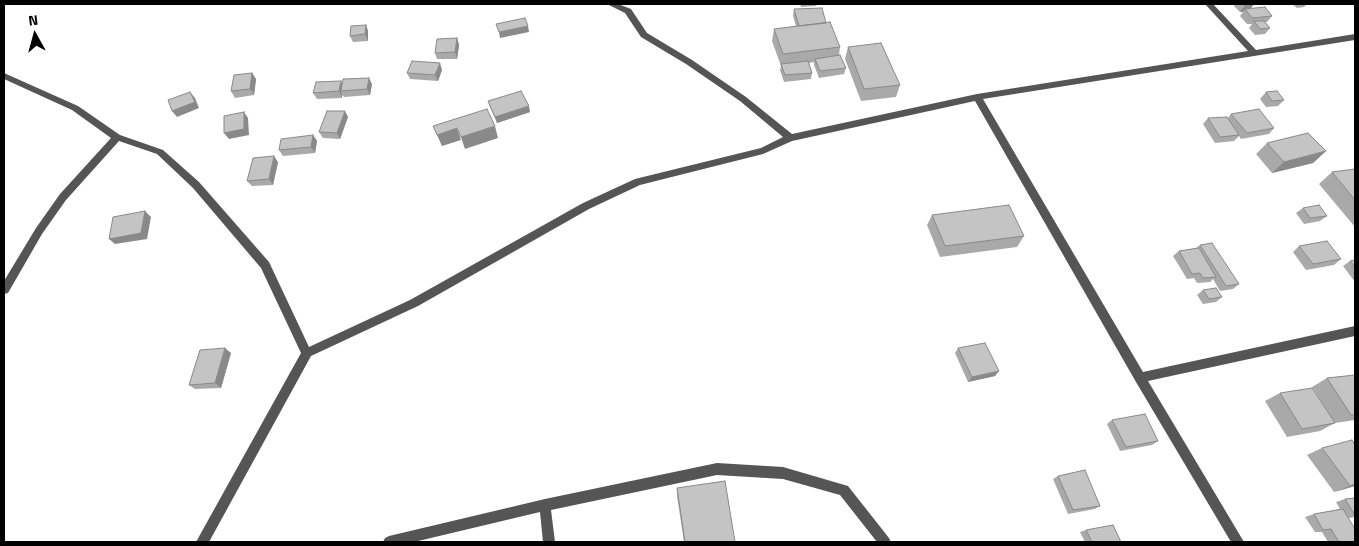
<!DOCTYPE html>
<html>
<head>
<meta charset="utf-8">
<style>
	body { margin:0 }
	#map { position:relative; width:1359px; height:546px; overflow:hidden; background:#fff; font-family:"Titillium Web",sans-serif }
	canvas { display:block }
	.frame { position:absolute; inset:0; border:5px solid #000; pointer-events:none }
	.north { position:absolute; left:10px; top:10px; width:50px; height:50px; -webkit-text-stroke:4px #fff; paint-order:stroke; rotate:353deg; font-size:14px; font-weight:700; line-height:20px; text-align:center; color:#000 }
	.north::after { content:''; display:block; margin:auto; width:18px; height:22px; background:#000; clip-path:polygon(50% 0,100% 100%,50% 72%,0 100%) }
</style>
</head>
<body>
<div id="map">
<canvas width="1359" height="546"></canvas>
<div class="frame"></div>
<div class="north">N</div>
</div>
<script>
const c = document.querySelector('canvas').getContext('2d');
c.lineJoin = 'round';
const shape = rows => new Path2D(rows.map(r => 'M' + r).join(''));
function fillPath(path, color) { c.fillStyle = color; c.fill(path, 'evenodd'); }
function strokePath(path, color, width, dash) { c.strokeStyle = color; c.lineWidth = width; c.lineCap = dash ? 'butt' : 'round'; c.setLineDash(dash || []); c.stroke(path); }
fillPath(shape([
	[607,4,618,4,631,9,647,33,692,60,746,97,792,134,977,94,1248,51,1205,4,1213,4,1256,50,1355,34,1355,40,983,99,1143,372,1355,326,1355,336,1148,381,1244,542,1231,542,1136,382,975,101,792,141,763,154,640,185,589,209,418,306,311,356,209,542,196,542,301,353,261,268,193,188,157,154,119,141,66,200,42,234,8,293,4,294,4,281,36,228,60,194,111,138,72,110,4,79,4,73,78,106,120,135,163,150,199,182,269,262,309,347,410,300,583,203,635,179,761,148,783,137,740,101,686,64,641,37,625,13,607,4],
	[717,463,783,467,848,486,889,538,891,542,877,542,840,495,783,479,717,475,551,510,555,542,543,542,540,512,414,542,383,542,385,538,389,536,545,499,717,463]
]), '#555');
fillPath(shape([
	[800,4,817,4,816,6,801,7],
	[1235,4,1254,4,1250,9,1272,16,1267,22,1265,22,1270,28,1265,34,1255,35,1249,28,1252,24,1247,24,1240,16,1243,12,1240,12,1234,6],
	[1292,4,1309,4,1307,4,1304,7,1297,8],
	[794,9,826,23,840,47,839,55,846,68,844,74,819,78,814,65,814,62,809,63,812,73,811,79,784,82,780,70,781,66,772,41,774,29,796,26,793,16],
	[366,25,368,31,368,41,353,42,350,36],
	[457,38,459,45,457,59,437,59,435,53],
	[848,47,900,85,896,97,861,101,845,59],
	[442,70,438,81,410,79,407,73],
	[252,73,256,79,254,95,235,98,231,91],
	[342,84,372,84,370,95,344,97,342,95,342,98,317,99,313,93],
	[1266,92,1284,100,1278,106,1266,107,1260,99],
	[488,101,530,112,497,123,490,107],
	[1231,114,1274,128,1269,134,1241,139,1239,136,1234,141,1215,143,1203,124,1208,118,1228,118],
	[348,117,340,139,323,138,319,132],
	[313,135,317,141,315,153,283,156,279,150],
	[1267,143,1326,151,1313,163,1272,173,1256,154],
	[278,162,273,185,252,186,247,181],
	[1355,169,1355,227,1319,184,1332,172],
	[1303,208,1327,216,1320,221,1304,224,1296,213],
	[932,215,1024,236,1017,247,940,257,927,225],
	[1200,245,1239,284,1233,289,1220,291,1213,279,1210,282,1197,283,1194,278,1187,279,1173,256,1179,251,1196,248],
	[1299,246,1341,259,1334,265,1306,270,1293,252],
	[1355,260,1355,282,1343,266,1350,261],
	[1203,290,1222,297,1216,302,1203,304,1197,295],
	[958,348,999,371,995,376,968,382,955,353],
	[231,353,221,388,195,389,189,385],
	[1355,375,1355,420,1335,423,1312,387,1327,378],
	[1280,393,1335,423,1320,431,1287,437,1265,401],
	[1112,420,1158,441,1152,445,1120,451,1107,424],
	[1355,445,1355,486,1334,492,1307,455,1322,448],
	[1058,476,1100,506,1095,509,1068,514,1053,479],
	[677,488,735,542,684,542,677,496],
	[1355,498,1355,517,1349,518,1355,542,1328,542,1322,532,1315,532,1305,517,1314,514,1340,509,1336,502,1345,499],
	[1086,530,1121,542,1085,542,1080,532]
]), '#a9a9a9');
fillPath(shape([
	[1254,4,1249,11,1245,9,1243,12,1240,12,1245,6],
	[366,25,368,31,368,41,365,34],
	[528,26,529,32,500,38,499,32],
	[457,38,459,45,457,59,455,52],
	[440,63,442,70,438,81,435,75],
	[252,73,256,79,254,95,250,89],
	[369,78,372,84,370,95,367,89],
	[341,81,344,87,341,91,342,95,342,98,339,91],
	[190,92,195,98,199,108,177,117,172,111],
	[529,106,530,112,497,123,495,117],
	[345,111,348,117,340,139,337,133],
	[244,112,248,118,249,135,229,139,224,133],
	[495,126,498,138,465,149,461,137],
	[457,128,461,140,442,146,437,135],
	[313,135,317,141,315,153,311,147],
	[1326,151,1313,163,1272,173,1284,162],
	[274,156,278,162,273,185,269,179],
	[145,211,151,217,147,239,115,244,109,239],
	[225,348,231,353,221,388,215,383],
	[999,371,995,376,968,382,972,377],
	[1355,484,1355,486,1334,492,1350,486]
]), '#898989');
const building = shape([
	[1243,4,1254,4,1245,6,1243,4],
	[1265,7,1272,16,1252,18,1245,9,1265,7],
	[822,8,826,23,799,26,794,9,822,8],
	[525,18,528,26,499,32,496,24,525,18],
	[1254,21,1264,21,1270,28,1260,29,1254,21],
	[830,22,840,47,783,54,774,29,830,22],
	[366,25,365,34,350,36,351,26,366,25],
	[457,38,455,52,435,53,437,39,457,38],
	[881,43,900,85,864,89,848,47,881,43],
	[840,55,846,68,820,71,815,59,840,55],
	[412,61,440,63,435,75,407,73,412,61],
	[808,61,812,73,785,75,781,64,808,61],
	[252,73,250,89,231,91,234,75,252,73],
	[369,78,367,89,341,91,343,79,369,78],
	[341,81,339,91,313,93,316,82,341,81],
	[521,91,529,106,495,117,488,101,521,91],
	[1277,91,1284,100,1272,101,1266,92,1277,91],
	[190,92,195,102,172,111,168,100,190,92],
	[487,109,495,126,461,137,457,128,437,135,433,126,487,109],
	[1259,109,1274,128,1247,133,1231,114,1259,109],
	[327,111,345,111,337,133,319,132,327,111],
	[244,112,244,129,224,133,224,116,244,112],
	[1227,117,1239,135,1220,137,1208,118,1227,117],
	[1308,133,1326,151,1284,162,1267,143,1308,133],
	[313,135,311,147,279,150,281,139,313,135],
	[274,156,269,179,247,181,253,158,274,156],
	[1355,169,1355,200,1332,172,1355,169],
	[1009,205,1024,236,945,246,932,215,1009,205],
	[1319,205,1327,216,1310,218,1303,208,1319,205],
	[145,211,141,233,109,239,113,217,145,211],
	[1327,241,1341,259,1313,264,1299,246,1327,241],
	[1212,243,1239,284,1226,286,1200,245,1212,243],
	[1199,248,1216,277,1203,278,1200,273,1192,274,1179,251,1199,248],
	[1355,260,1355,267,1350,261,1355,260],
	[1216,288,1222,297,1209,299,1203,290,1216,288],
	[985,343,999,371,972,377,958,348,985,343],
	[225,348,215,383,189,385,200,350,225,348],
	[1355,375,1355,415,1351,415,1327,378,1355,375],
	[1312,388,1335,423,1302,429,1280,393,1312,388],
	[1145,414,1158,441,1126,447,1112,420,1145,414],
	[1352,440,1355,445,1355,484,1350,486,1322,448,1352,440],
	[1085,470,1100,506,1073,510,1058,476,1085,470],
	[725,481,735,542,685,542,677,488,725,481],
	[1355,498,1355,515,1345,499,1355,498],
	[1343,509,1355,529,1355,542,1339,542,1331,529,1323,530,1314,514,1343,509],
	[1113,525,1121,542,1092,542,1086,530,1113,525]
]);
fillPath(building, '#c4c4c4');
strokePath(building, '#898989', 1);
</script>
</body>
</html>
